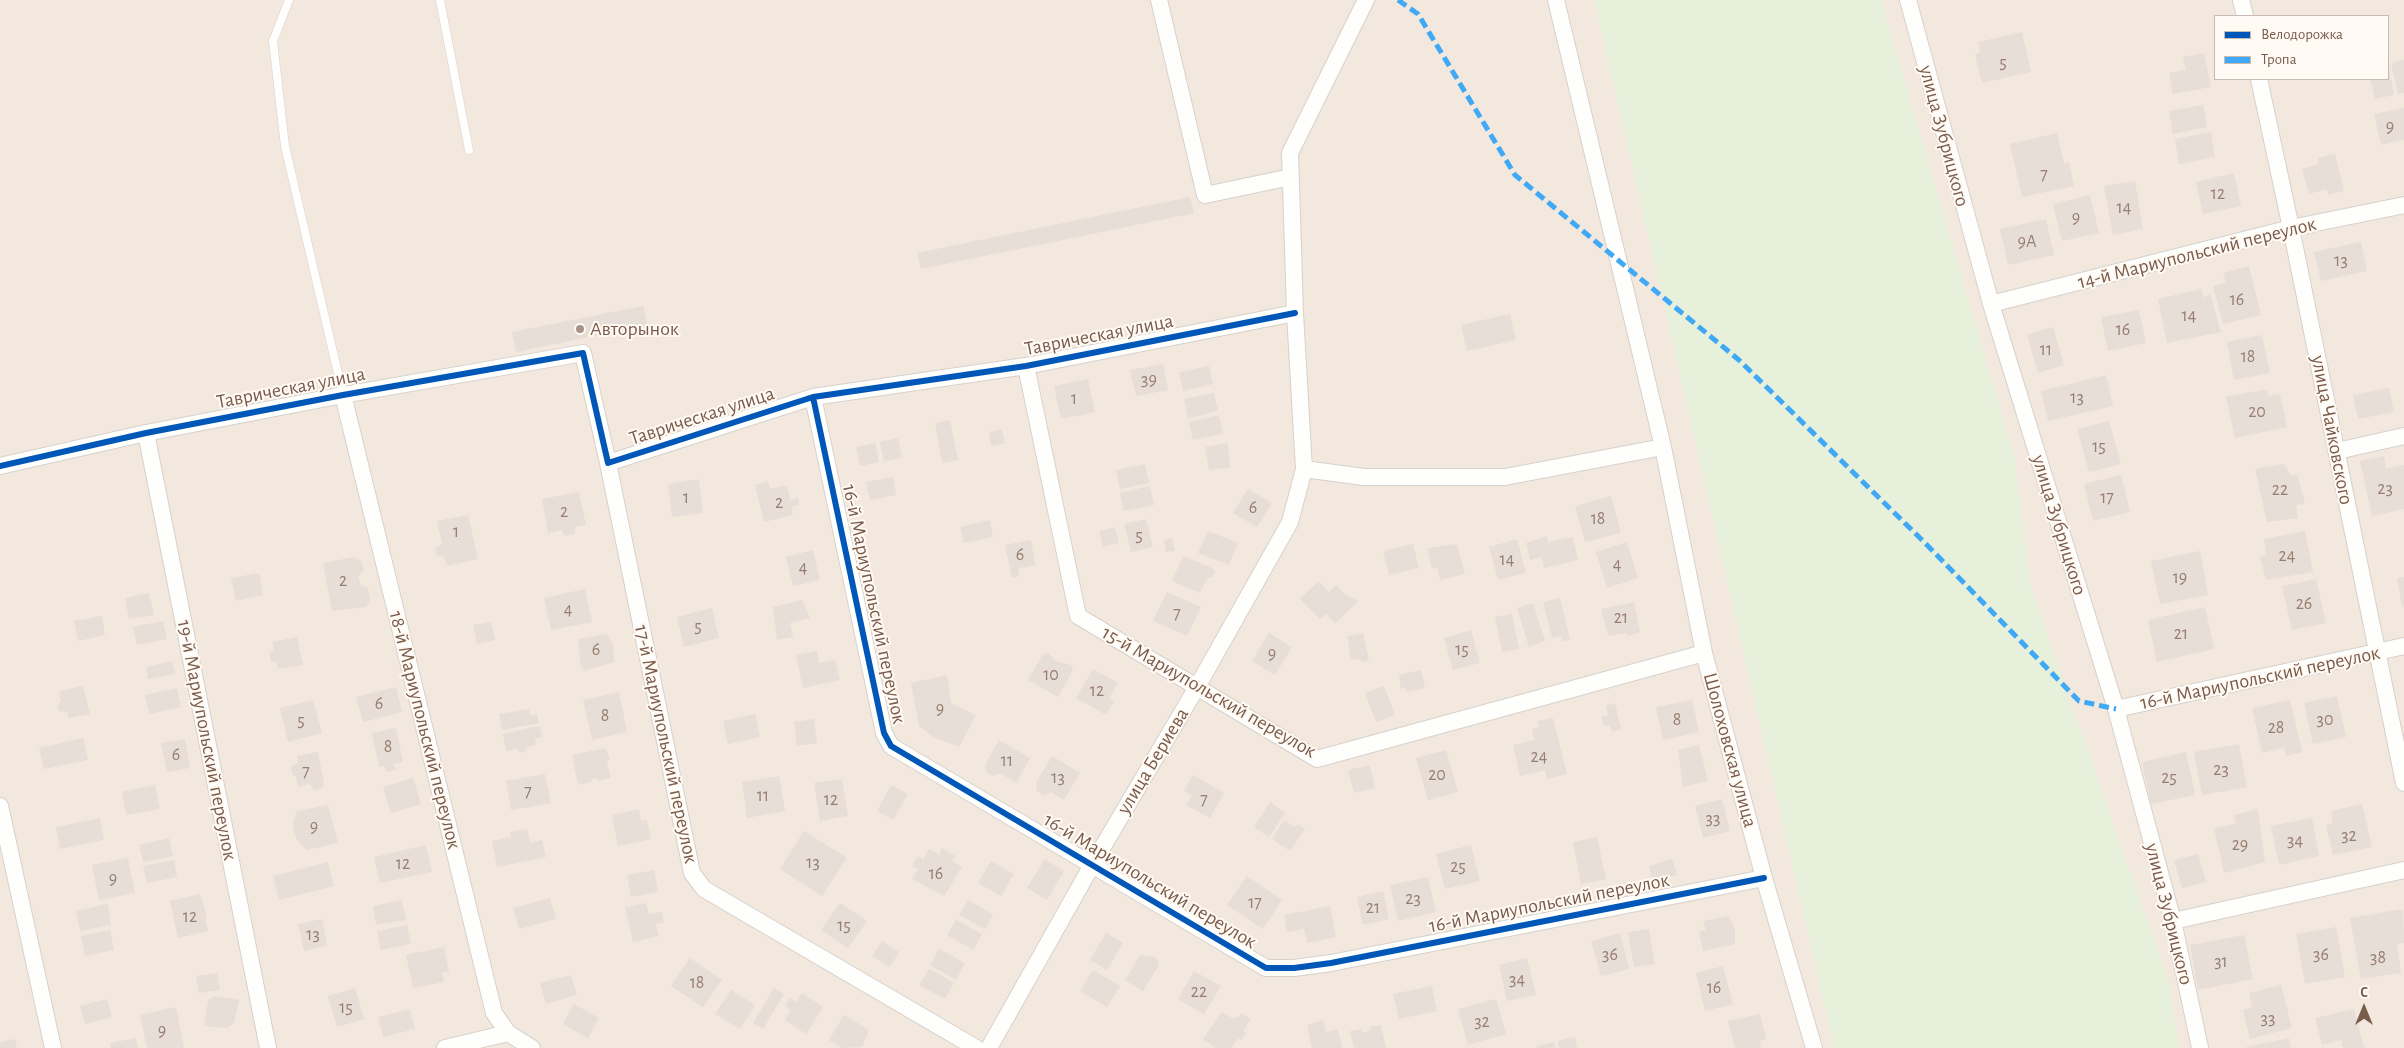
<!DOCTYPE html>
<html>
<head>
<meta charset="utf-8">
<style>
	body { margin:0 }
	#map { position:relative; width:2404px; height:1048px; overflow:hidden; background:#f9f5f0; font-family:"Alegreya Sans",sans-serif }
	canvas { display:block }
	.legend { position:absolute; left:2214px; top:15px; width:175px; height:65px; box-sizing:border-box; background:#fffaf3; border:1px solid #cabbb1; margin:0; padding:6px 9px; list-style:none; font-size:15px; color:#7a5c4d }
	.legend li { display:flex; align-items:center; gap:10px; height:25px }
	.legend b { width:25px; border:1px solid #cabbb1 }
	.north { position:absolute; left:2339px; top:983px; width:50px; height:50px; -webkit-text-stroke:4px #fffaf3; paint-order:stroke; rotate:0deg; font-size:14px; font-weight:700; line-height:20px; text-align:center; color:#7a5c4d }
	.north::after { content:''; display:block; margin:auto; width:18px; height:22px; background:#7a5c4d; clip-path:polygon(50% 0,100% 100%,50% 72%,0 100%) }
</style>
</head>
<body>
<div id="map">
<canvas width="2404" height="1048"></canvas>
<ul class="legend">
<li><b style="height:6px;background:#0057b8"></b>Велодорожка</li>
<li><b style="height:6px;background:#3fa9f5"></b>Тропа</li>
</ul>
<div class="north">С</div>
</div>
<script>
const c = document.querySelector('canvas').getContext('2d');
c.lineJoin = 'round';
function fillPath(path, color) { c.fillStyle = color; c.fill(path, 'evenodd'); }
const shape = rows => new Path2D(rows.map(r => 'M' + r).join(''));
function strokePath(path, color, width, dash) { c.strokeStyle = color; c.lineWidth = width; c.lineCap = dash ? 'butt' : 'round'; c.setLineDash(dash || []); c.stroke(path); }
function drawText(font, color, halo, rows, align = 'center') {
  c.font = font + ' "Alegreya Sans",sans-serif'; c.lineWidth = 4; c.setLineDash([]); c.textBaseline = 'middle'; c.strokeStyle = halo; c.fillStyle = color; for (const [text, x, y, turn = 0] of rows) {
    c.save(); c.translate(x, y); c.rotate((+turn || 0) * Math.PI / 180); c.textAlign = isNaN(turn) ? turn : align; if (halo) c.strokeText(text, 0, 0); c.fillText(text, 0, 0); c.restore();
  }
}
fillPath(shape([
	[0,0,2404,0,2404,1048,0,1048],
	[2215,16,2388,16,2388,79,2215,79]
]), '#f2e8de');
fillPath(shape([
	[1594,0,1881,0,2015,459,2030,584,2169,983,2179,1048,1834,1048]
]), '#e7f0db');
fillPath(shape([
	[2022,32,2031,72,1982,83,1975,54,1980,52,1978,42],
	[2204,53,2211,87,2173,94,2169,73,2186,70,2183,57],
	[2404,60,2404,93,2398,94,2391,63],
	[2389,69,2394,95,2375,99,2370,79,2388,79],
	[2203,105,2207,127,2173,134,2169,111],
	[2404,108,2404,140,2381,145,2374,114],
	[2211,132,2215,157,2179,164,2175,139],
	[2057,133,2064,164,2069,162,2074,186,2022,197,2010,144],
	[2335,154,2344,191,2328,195,2327,189,2309,194,2302,169,2319,164,2318,158],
	[2234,173,2241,206,2203,214,2196,182],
	[2135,181,2143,229,2113,235,2104,186],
	[2090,195,2099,233,2062,241,2053,204],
	[1190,197,1194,213,921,269,917,253],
	[2046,219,2054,255,2008,265,2000,229],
	[2361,242,2367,271,2321,281,2314,252],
	[2249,266,2261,315,2223,324,2213,286,2226,283,2223,273],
	[2201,289,2204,298,2210,294,2221,332,2167,343,2158,299],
	[643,306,647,325,516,352,512,332],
	[2139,310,2146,343,2108,351,2101,317],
	[1510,314,1516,340,1467,351,1461,325],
	[2053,327,2064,365,2038,373,2027,335],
	[2262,335,2270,373,2234,380,2227,342],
	[1163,364,1168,390,1136,396,1130,370],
	[1209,366,1213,384,1183,391,1179,372],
	[2106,375,2113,406,2048,421,2041,391],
	[1088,379,1095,412,1061,419,1054,386],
	[2389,388,2394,412,2358,419,2353,395],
	[2267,389,2268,396,2280,394,2287,427,2235,438,2226,397],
	[1214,393,1218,411,1188,418,1184,399],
	[1219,415,1223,434,1193,440,1189,422],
	[950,420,958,460,942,463,935,423],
	[2109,421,2121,464,2089,472,2077,429],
	[1002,429,1005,443,991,446,989,432],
	[898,438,902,458,884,461,880,442],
	[875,443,879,462,860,466,856,447],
	[1228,443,1230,467,1209,470,1205,447],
	[2384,456,2386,469,2404,465,2404,509,2372,516,2360,461],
	[1145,464,1149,483,1120,489,1116,470],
	[2284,464,2291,476,2297,474,2305,504,2296,505,2298,518,2267,522,2255,469],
	[2121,475,2130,512,2093,521,2084,484],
	[893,477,896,495,870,500,866,482],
	[699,479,703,513,672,517,668,484],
	[768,481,770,489,787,485,790,500,798,498,799,505,791,507,793,515,764,522,755,485],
	[1150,486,1154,505,1124,511,1120,493],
	[1248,489,1272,503,1257,527,1233,513],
	[579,492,586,525,575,527,574,534,565,536,561,530,548,533,542,499],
	[1611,496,1621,533,1585,542,1575,506],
	[468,515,478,559,447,566,444,556,437,555,435,548,442,544,437,521],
	[1146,519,1153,547,1131,552,1124,524],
	[990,520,993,537,964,543,960,527],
	[1115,527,1119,543,1103,547,1099,531],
	[1208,531,1238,543,1229,565,1198,553],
	[2305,531,2313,572,2266,580,2260,557,2266,555,2264,539],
	[1547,536,1548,542,1573,537,1578,560,1544,568,1542,557,1530,560,1526,543],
	[1172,538,1175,551,1166,552,1164,540],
	[1517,539,1526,573,1498,580,1489,547],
	[1031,540,1035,565,1018,568,1019,576,1012,578,1005,545],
	[1627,542,1638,578,1607,588,1596,552],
	[1413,544,1419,568,1389,575,1383,551],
	[1457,544,1465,574,1440,580,1437,567,1432,569,1427,548],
	[813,550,820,580,793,586,786,557],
	[2200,551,2208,595,2160,604,2151,561],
	[1183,556,1212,568,1215,572,1213,577,1208,577,1200,593,1172,581],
	[354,557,362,562,364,570,358,576,361,586,368,588,370,600,366,607,332,611,323,563],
	[259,573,263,595,236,601,231,578],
	[2404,577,2404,605,2402,606,2397,578],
	[2316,579,2326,623,2292,630,2282,586],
	[1319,581,1329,592,1336,585,1346,595,1359,601,1335,623,1326,614,1320,619,1300,599],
	[585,589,592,622,551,630,544,598],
	[1167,592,1201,607,1187,636,1153,621],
	[149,593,154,615,129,619,125,598],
	[1560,598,1570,640,1562,641,1561,636,1552,638,1543,602],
	[802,600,810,618,790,623,793,637,777,640,773,607],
	[1634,602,1640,632,1628,636,1626,633,1608,636,1601,609],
	[1533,603,1545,641,1529,647,1517,608],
	[2205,607,2214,649,2157,662,2148,620],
	[712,608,719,638,684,647,677,617],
	[1512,614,1519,649,1502,652,1495,617],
	[102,616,105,635,78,641,74,621],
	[163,621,167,639,137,645,133,627],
	[491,622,495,640,477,644,473,625],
	[1471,630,1480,663,1453,670,1444,638],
	[1269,633,1292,647,1275,675,1252,661],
	[1363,633,1369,660,1362,662,1360,659,1351,660,1347,636],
	[607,634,613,644,614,662,584,671,580,662,578,639],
	[297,637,303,665,278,669,276,661,271,662,269,652,274,650,272,642],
	[817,651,819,663,835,660,840,680,803,688,796,655],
	[1048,653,1056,661,1071,665,1073,670,1058,697,1028,680,1043,654],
	[172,661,175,674,148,679,146,667],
	[1093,669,1118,683,1109,698,1114,701,1106,715,1076,698],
	[1421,670,1425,688,1406,692,1406,688,1401,689,1399,675],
	[947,675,951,703,976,715,959,747,933,737,919,726,911,683],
	[83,686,90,714,69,718,68,712,59,711,58,705,61,701,59,691],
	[1384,686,1395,715,1376,722,1365,693],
	[396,687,402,712,363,722,356,697],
	[177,688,181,707,149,714,145,695],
	[619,692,627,732,592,740,583,700],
	[2337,696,2346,737,2313,744,2304,703],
	[313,700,322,733,288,742,280,708],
	[1692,700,1699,732,1663,740,1656,707],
	[2290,700,2302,752,2286,756,2284,748,2262,753,2252,708],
	[1615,703,1621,729,1612,732,1610,725,1604,726,1601,717,1608,715,1606,706],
	[529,709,530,715,537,714,539,723,502,730,499,714],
	[755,714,760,737,728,744,723,721],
	[1553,718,1567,774,1547,779,1545,770,1520,776,1513,745,1534,740,1532,729,1539,727,1538,721],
	[814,719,817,743,797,746,794,722],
	[533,727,540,727,542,737,535,739,536,745,526,747,527,751,519,753,518,749,506,751,503,734],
	[396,728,403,762,394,764,396,770,386,772,384,766,379,767,372,733],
	[83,738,88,760,44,769,39,748],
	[185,739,190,768,167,772,161,743],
	[999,740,1030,758,1016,783,1000,773,993,776,986,772,985,765],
	[2239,744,2247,787,2202,795,2194,752],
	[1699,745,1708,781,1683,787,1678,750],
	[605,748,610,758,607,762,611,778,597,781,597,778,592,779,592,782,578,785,572,755],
	[1446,750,1458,792,1428,800,1416,758],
	[318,752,324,783,322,788,314,790,310,784,298,787,296,777,292,774,291,770,293,765,298,764,297,756],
	[2186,752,2195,795,2151,804,2142,762],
	[1052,756,1080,773,1064,800,1051,792,1044,796,1037,791,1036,783],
	[1370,765,1375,788,1354,793,1348,770],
	[545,774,551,803,511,810,506,781],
	[1193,775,1224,793,1210,818,1186,805,1192,795,1184,791],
	[779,776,785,811,747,818,742,782],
	[413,778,421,804,391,813,383,787],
	[842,779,848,816,820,821,814,783],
	[155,785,160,809,126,815,122,792],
	[891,785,908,794,893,820,877,811],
	[1722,799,1730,831,1703,838,1695,806],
	[1270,802,1285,813,1269,837,1254,827],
	[2362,804,2372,847,2333,855,2326,825,2333,823,2331,811],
	[328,805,338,843,307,850,298,842,294,832,293,821,297,811],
	[639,809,641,821,647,820,651,839,618,846,612,815],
	[2258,809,2265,862,2224,873,2214,828,2236,824,2234,815],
	[100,818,104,840,60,849,56,827],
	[2312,818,2319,856,2279,865,2271,826],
	[1284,820,1295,827,1298,824,1305,829,1290,851,1272,839],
	[527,829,530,843,542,840,546,857,497,867,492,841,511,837,510,832],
	[804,831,847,858,822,896,780,869],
	[1597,837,1606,879,1581,884,1573,842],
	[169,838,173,856,143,862,139,845],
	[426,845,432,872,380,883,374,857],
	[1471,845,1480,881,1445,889,1436,854],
	[942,848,955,856,952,861,962,867,944,896,912,879,918,869,912,866,918,856,923,860,929,849,939,855],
	[2198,854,2206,882,2182,888,2174,860],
	[128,858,135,893,99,900,92,865],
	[1045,859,1064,871,1047,900,1027,888],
	[1672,859,1677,875,1653,882,1649,866],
	[174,860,177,877,147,883,143,866],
	[991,861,1014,874,1001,896,978,883],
	[328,862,334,886,279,900,273,876],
	[654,870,658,892,631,897,627,875],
	[1247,876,1282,900,1263,929,1227,905],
	[1428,877,1436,912,1398,921,1390,885],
	[1383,891,1389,919,1363,925,1357,897],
	[200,894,207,916,205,918,208,931,178,938,170,901],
	[550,898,556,919,519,929,513,908],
	[402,900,406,920,376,925,373,906],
	[968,900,993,914,985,929,959,915],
	[646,903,649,914,662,912,664,923,656,924,659,936,633,942,625,907],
	[840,903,867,921,848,948,821,930],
	[108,904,111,925,80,931,76,911],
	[1330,906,1336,937,1307,943,1304,929,1287,932,1284,915],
	[2403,909,2404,943,2397,944,2401,973,2361,979,2350,918],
	[1729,916,1735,930,1735,944,1703,951,1699,932,1706,930,1703,921],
	[322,919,327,946,304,951,298,924],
	[956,920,982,934,973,950,947,935],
	[407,925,411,944,381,950,377,931],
	[2336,927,2345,977,2305,984,2296,934],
	[1649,929,1655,964,1634,967,1628,932],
	[110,930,114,950,85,956,81,936],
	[1106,933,1123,943,1107,970,1090,960],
	[1620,933,1629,969,1601,976,1591,941],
	[2244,935,2253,979,2198,990,2190,945],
	[882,941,899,952,890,967,872,956],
	[444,947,449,972,442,973,444,982,413,988,406,955],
	[939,949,965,963,956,980,930,965],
	[1141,954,1147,957,1152,956,1158,960,1159,965,1143,991,1125,980],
	[690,958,722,980,703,1007,671,986],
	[1527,958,1536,995,1507,1001,1499,965],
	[1723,966,1733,1004,1705,1011,1696,973],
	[929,969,954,983,945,999,919,985],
	[1093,970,1120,986,1107,1007,1080,991],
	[1194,971,1221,986,1204,1014,1178,999],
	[217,973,220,990,199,993,196,976],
	[571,975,577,995,546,1004,540,983],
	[2281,985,2292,1028,2250,1039,2243,1010,2252,1007,2249,993],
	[1432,986,1437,1011,1399,1019,1393,994],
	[355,988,364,1019,337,1027,328,996],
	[774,988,784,994,763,1029,753,1023],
	[731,990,755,1005,740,1029,715,1014],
	[802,993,823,1007,806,1034,785,1020,791,1010,785,1006,790,998,796,1002],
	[214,996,239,1000,234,1023,227,1028,204,1026,208,1001],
	[107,999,112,1017,85,1024,80,1006],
	[1496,999,1506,1034,1468,1045,1458,1009],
	[574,1004,599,1018,588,1038,563,1024],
	[176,1007,184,1048,147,1048,140,1015],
	[410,1009,415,1029,383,1037,378,1017],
	[2354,1009,2364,1048,2343,1048,2341,1040,2322,1045,2315,1018],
	[1222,1012,1232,1018,1239,1017,1241,1013,1251,1019,1243,1031,1246,1033,1241,1040,1238,1038,1231,1048,1216,1048,1203,1039],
	[1760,1014,1766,1039,1759,1041,1761,1048,1735,1048,1728,1021],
	[844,1015,869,1030,862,1047,842,1048,829,1040],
	[1323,1020,1326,1032,1338,1029,1342,1048,1312,1048,1307,1025],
	[1381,1025,1386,1048,1354,1048,1350,1031,1361,1029,1362,1033,1370,1031,1369,1027],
	[1575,1037,1577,1048,1559,1048,1558,1041],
	[136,1038,138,1048,111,1048,110,1043],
	[2289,1038,2291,1048,2246,1048,2246,1047],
	[15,1039,17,1048,0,1048,0,1042],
	[1554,1042,1555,1048,1537,1048,1536,1046]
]), '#e6ded7');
const service = shape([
	[289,0,273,41,285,146,343,395],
	[440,0,469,150]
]);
const minor = shape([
	[1159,0,1205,195,1291,177],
	[1556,0,1663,447,1704,653,1764,878,1814,1048],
	[1908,0,1991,304,2116,709,2173,921,2200,1048],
	[2241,0,2245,16],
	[2259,79,2291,228,2404,783],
	[1991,304,2291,228,2404,205],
	[1026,366,1078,616,1317,759,1704,653],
	[343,395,494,1013,508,1033,532,1048],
	[813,397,884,733,891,746,1266,968,1294,968,1331,963,1764,878],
	[146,433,268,1048],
	[2337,451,2404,436],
	[608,463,692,873,704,889,976,1048],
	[0,466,146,433,343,395,583,353,608,463,813,397,1026,366,1295,313],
	[1304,469,1364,477,1505,477,1663,447],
	[2116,709,2404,646],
	[0,806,53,1048],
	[2173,921,2404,870],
	[445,1048,508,1033],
	[989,1048,1092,865,1197,687,1290,522,1304,469,1295,313,1290,153,1366,0]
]);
strokePath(service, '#d7d1cb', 9);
strokePath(minor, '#d7d1cb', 18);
strokePath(service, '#fefefd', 8);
strokePath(minor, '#fefefd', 16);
strokePath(shape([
	[1398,0,1418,14,1515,175,1739,360,1924,542,2079,701,2116,709]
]), '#3fa9f5', 5, [10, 5]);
strokePath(shape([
	[813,397,884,733,891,746,1266,968,1294,968,1331,963,1764,878],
	[0,466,146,433,343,395,583,353,608,463,813,397,1026,366,1295,313]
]), '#0057b8', 6);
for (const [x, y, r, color] of [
	[580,329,5,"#a69286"]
]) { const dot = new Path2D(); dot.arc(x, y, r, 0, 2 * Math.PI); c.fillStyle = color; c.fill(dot); strokePath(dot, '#fffaf3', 2); }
drawText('18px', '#977e72', null, [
	["5",2003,63],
	["9",2390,127],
	["7",2044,175],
	["12",2218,194],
	["14",2124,208],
	["9",2076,218],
	["9А",2027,242],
	["13",2341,261],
	["16",2237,300],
	["14",2189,316],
	["16",2123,330],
	["11",2046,350],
	["18",2248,357],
	["39",1149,380],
	["13",2077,398],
	["1",1074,399],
	["20",2257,412],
	["15",2099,447],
	["23",2385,489],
	["22",2280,490],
	["1",686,498],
	["17",2107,498],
	["2",779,503],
	["6",1253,508],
	["2",564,512],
	["18",1598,519],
	["1",456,532],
	["5",1139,536],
	["6",1020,555],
	["24",2287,556],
	["14",1507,560],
	["4",1617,565],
	["4",803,568],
	["19",2180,578],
	["2",343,581],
	["26",2304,604],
	["4",568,610],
	["7",1177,614],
	["21",1621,618],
	["5",698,627],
	["21",2181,634],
	["6",596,650],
	["15",1462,650],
	["9",1272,654],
	["10",1051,675],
	["12",1097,691],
	["6",379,704],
	["9",940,709],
	["8",605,716],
	["8",1677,720],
	["30",2325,720],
	["5",301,721],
	["28",2276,728],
	["8",388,747],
	["6",176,755],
	["24",1539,757],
	["11",1007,761],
	["23",2221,770],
	["7",306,772],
	["20",1437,775],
	["13",1058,778],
	["25",2169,778],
	["7",528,792],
	["11",763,796],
	["12",831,800],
	["7",1204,800],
	["33",1713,819],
	["9",314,827],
	["32",2349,836],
	["34",2295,841],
	["29",2240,845],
	["13",813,863],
	["12",403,864],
	["25",1458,867],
	["16",936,874],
	["9",113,879],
	["23",1413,899],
	["17",1255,903],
	["21",1373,908],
	["12",190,917],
	["15",844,926],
	["13",313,935],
	["36",1610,955],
	["36",2321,955],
	["38",2378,958],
	["31",2221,962],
	["34",1517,980],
	["18",697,983],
	["16",1714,988],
	["22",1199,992],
	["15",346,1008],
	["33",2268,1019],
	["32",1482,1022],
	["9",162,1031]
]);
drawText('20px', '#7a5c4d', '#fffaf3', [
	["улица Зубрицкого",1944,136,75],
	["14-й Мариупольский переулок",2197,253,-14],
	["Таврическая улица",1099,335,-11],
	["Таврическая улица",291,388,-11],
	["Таврическая улица",702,416,-18],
	["улица Чайковского",2332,430,79],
	["улица Зубрицкого",2059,525,73],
	["16-й Мариупольский переулок",874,604,78],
	["16-й Мариупольский переулок",2260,678,-12],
	["15-й Мариупольский переулок",1209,692,30],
	["18-й Мариупольский переулок",425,730,76],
	["19-й Мариупольский переулок",207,740,79],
	["17-й Мариупольский переулок",666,744,78],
	["Шолоховская улица",1730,750,75],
	["улица Бериева",1153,761,-59],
	["16-й Мариупольский переулок",1150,881,31],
	["16-й Мариупольский переулок",1549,903,-11],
	["улица Зубрицкого",2169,914,76]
]);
drawText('20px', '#7a5c4d', '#fffaf3', [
	["Авторынок",590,329]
], 'left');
</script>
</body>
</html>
